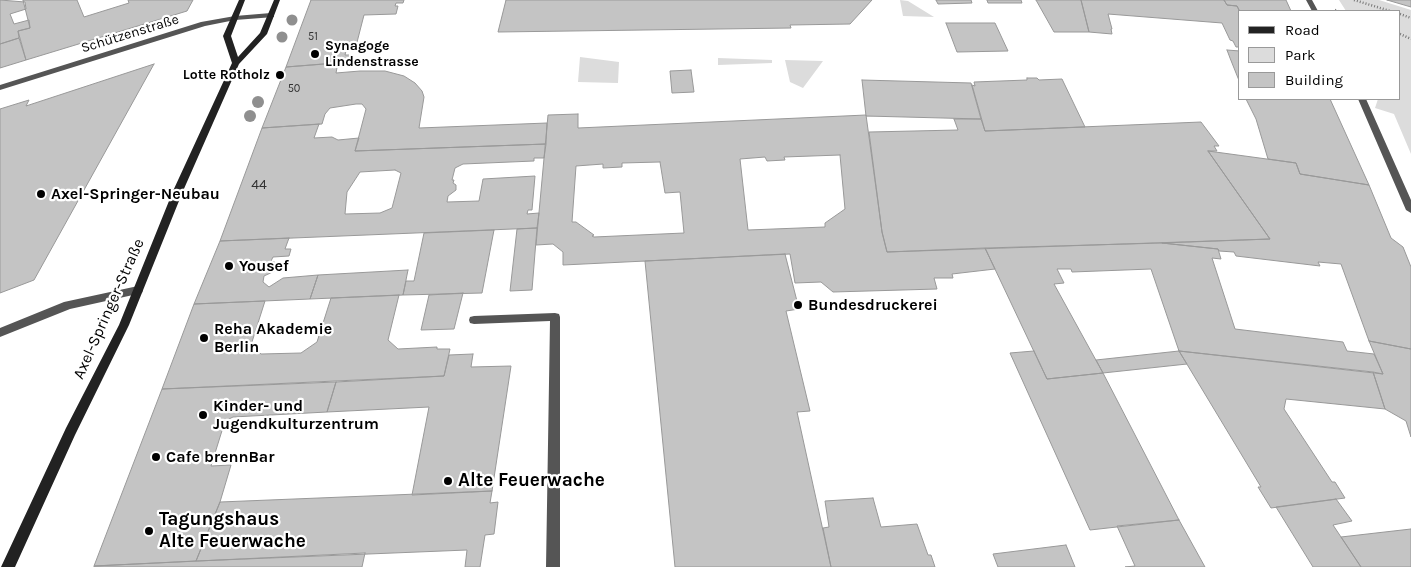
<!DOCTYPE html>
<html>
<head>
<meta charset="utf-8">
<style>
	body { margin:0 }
	#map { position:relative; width:1411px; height:567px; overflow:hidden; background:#fff; font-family:Karla,sans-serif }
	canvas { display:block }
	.legend { position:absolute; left:1238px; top:10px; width:162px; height:90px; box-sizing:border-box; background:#fff; border:1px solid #999; margin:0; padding:6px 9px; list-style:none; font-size:15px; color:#000 }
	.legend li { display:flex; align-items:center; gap:10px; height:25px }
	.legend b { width:25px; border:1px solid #999 }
</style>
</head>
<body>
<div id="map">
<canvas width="1411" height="567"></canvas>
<ul class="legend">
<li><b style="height:6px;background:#222"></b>Road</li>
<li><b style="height:14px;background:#dcdcdc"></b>Park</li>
<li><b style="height:14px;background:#c4c4c4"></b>Building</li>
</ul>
</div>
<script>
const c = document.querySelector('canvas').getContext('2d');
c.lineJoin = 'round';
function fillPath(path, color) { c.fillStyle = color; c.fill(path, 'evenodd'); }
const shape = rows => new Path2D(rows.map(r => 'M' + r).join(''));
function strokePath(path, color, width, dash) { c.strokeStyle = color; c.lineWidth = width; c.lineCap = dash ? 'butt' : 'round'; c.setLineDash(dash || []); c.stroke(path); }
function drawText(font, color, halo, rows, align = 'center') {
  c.font = font + ' Karla,sans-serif'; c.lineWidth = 4.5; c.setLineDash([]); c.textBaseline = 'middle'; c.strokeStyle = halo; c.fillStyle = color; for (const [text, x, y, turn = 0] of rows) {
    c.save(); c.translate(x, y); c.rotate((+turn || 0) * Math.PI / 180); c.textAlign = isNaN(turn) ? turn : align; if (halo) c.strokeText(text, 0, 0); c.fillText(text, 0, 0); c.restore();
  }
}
fillPath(shape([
	[900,0,908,1,934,17,903,16],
	[1339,0,1379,0,1411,10,1411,154,1394,114,1375,108,1378,99,1400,99,1400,11,1346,11],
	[580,57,619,62,618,83,578,82],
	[718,58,772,60,772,63,718,65],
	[785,60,823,61,803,88,790,82]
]), '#dcdcdc');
const building = shape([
	[0,0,25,2,26,9,10,14,14,24,29,20,30,28,18,31,19,38,0,44,0,0],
	[23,0,77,0,84,17,129,3,128,0,193,0,187,11,26,60,18,31,30,28,23,0],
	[311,0,404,0,403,3,396,3,395,6,398,6,396,14,364,15,355,50,346,51,345,55,349,55,347,62,286,67,311,0],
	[506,0,872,0,850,24,790,25,791,28,498,32,506,0],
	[936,0,971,0,972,3,938,4,936,0],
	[987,0,1021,0,1022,3,988,3,987,0],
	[1036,0,1081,0,1089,32,1054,32,1036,0],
	[1081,0,1224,0,1227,5,1237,6,1240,12,1240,47,1236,47,1233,41,1230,40,1222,23,1108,14,1112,29,1111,29,1112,34,1089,32,1081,0],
	[1224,0,1286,0,1291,11,1240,12,1237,6,1227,5,1224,0],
	[1387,0,1411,0,1411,7,1387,0],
	[946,23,995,23,1008,51,957,52,946,23],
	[19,38,26,60,0,68,0,44,19,38],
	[1227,50,1240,51,1240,83,1230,58,1227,50],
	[338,63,336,73,360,71,385,71,404,76,415,83,422,91,424,97,419,128,547,123,546,144,355,151,366,109,362,104,356,104,330,108,325,114,322,124,262,128,286,67,338,63],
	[154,64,34,280,0,293,0,109,29,100,26,106,154,64],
	[691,70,694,92,672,93,670,71,691,70],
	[1027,78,1037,78,1039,80,1062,79,1085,127,985,131,972,85,975,86,974,82,1027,80,1027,78],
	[862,80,971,83,981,119,866,116,862,80],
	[1246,99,1330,99,1369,185,1300,174,1296,163,1268,159,1256,119,1246,99],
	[578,114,578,128,866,115,882,232,887,252,985,248,995,269,952,274,953,278,934,278,937,289,833,292,821,282,795,283,790,254,563,265,563,252,553,244,536,245,548,115,578,114],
	[840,155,845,209,825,223,825,227,748,230,740,159,765,157,767,161,785,160,784,157,840,155],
	[660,162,665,193,680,192,684,233,594,237,592,236,594,235,576,222,572,222,576,166,603,164,603,168,622,167,622,163,660,162],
	[954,119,981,119,985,131,1201,122,1219,146,1214,146,1217,151,1208,151,1270,239,887,252,882,232,869,132,958,130,954,119],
	[319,124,314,138,332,137,338,140,359,138,355,151,546,144,544,158,534,158,534,161,463,164,455,168,452,180,454,180,453,183,456,185,456,190,448,196,447,202,479,201,483,179,535,176,532,210,528,210,527,214,539,213,537,228,220,241,262,128,319,124],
	[395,170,401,173,392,208,380,213,345,214,347,192,360,172,395,170],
	[1208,151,1296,163,1300,174,1369,185,1391,238,1403,247,1411,267,1411,349,1369,341,1341,264,1318,262,1320,266,1236,256,1234,252,1219,251,1218,249,1162,243,1270,239,1208,151],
	[537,228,532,290,510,291,517,229,537,228],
	[494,230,482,293,403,295,406,281,414,281,424,233,494,230],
	[289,238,285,249,291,249,289,256,273,257,271,261,277,263,277,270,264,276,263,282,269,287,283,278,318,275,310,299,194,304,220,241,289,238],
	[1162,243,1218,249,1221,259,1212,258,1235,329,1343,342,1347,351,1374,354,1383,374,1179,351,1151,269,1072,272,1071,269,1057,269,1064,283,1054,284,1103,373,1047,379,985,248,1162,243],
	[785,254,799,309,786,311,810,411,797,412,831,567,675,567,645,261,785,254],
	[408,270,403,295,310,299,318,275,408,270],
	[463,293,454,329,421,330,429,295,463,293],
	[399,295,388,340,398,349,437,347,437,349,450,349,444,376,162,389,194,304,265,301,251,345,261,354,301,353,317,342,331,298,399,295],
	[1369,341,1411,349,1411,437,1406,421,1385,409,1373,372,1383,374,1369,341],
	[1034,351,1047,379,1103,373,1179,520,1090,530,1010,353,1034,351],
	[1179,351,1187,364,1103,373,1096,360,1179,351],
	[1179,351,1373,372,1385,409,1286,399,1284,409,1332,482,1335,482,1345,498,1271,508,1258,487,1261,487,1179,351],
	[473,354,471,367,511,366,492,491,412,495,429,407,327,412,336,382,444,376,449,355,473,354],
	[336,382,327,412,233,417,225,421,211,466,231,465,220,502,196,561,94,566,162,389,336,382],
	[492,491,490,503,498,502,494,534,485,535,480,567,465,567,467,550,196,561,220,502,492,491],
	[873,498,881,527,917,524,928,555,931,555,935,567,831,567,823,528,829,527,825,501,873,498],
	[1336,499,1352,521,1333,525,1361,567,1313,567,1276,507,1336,499],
	[1179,520,1205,567,1125,567,1135,566,1117,526,1179,520],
	[1411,529,1411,567,1361,567,1341,537,1411,529],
	[1066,545,1075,567,998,567,993,554,1066,545],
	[365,553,362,567,94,567,94,566,365,553]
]);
fillPath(building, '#c4c4c4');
strokePath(building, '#999', 1);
strokePath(shape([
	[1354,0,1390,11],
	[1335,10,1338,11],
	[1400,14,1411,18],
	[1400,34,1411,39]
]), '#777', 2.5, [1, 2]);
fillPath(shape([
	[555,313,559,314,560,317,560,567,546,567,550,321,474,324,470,323,469,320,470,317,474,316,555,313]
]), '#555');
fillPath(shape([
	[1306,0,1312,0,1318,11,1312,11,1306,0],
	[271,13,274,13,274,17,235,20,205,26,0,90,0,85,201,22,235,16,271,13],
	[1358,99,1366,99,1411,200,1411,213,1406,210,1358,99],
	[138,286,142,287,143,290,142,293,70,309,0,337,0,328,64,302,138,286]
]), '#555');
fillPath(shape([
	[239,0,245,0,231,36,238,57,260,33,274,0,280,0,267,34,239,64,183,191,129,325,75,435,15,567,1,567,66,428,119,325,173,191,232,63,223,36,239,0]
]), '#222');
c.fillStyle = '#8f8f8f';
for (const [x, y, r] of [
	[292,20,5.5],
	[282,37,5.5],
	[258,102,6],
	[250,116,6]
]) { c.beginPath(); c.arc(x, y, r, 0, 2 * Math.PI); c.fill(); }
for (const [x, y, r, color] of [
	[315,54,5,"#000"],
	[280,75,5,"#000"],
	[41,194,5,"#000"],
	[229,266,5,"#000"],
	[798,305,5,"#000"],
	[204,338,5,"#000"],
	[203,415,5,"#000"],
	[156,457,5,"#000"],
	[448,481,5,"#000"],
	[149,531,5,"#000"]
]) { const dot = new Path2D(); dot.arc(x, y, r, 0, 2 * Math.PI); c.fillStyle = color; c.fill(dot); strokePath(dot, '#fff', 2); }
drawText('11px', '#313131', null, [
	["51",313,37],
	["50",294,89]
]);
drawText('14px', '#000', '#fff', [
	["Schützenstraße",130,34,-17]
]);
drawText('bold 14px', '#000', '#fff', [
	["Synagoge",325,46],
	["Lindenstrasse",325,62],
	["Lotte Rotholz",270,75,"right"]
], 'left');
drawText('14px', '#313131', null, [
	["44",259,185]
]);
drawText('bold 16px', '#000', '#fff', [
	["Axel-Springer-Neubau",51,194],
	["Yousef",239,266],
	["Bundesdruckerei",808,305],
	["Reha Akademie",214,329],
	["Berlin",214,347],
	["Kinder- und",213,406],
	["Jugendkulturzentrum",213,424],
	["Cafe brennBar",166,457]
], 'left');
drawText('16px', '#000', '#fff', [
	["Axel-Springer-Straße",109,309,-66]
]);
drawText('bold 19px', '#000', '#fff', [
	["Alte Feuerwache",458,481],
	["Tagungshaus",159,520],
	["Alte Feuerwache",159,542]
], 'left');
</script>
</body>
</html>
